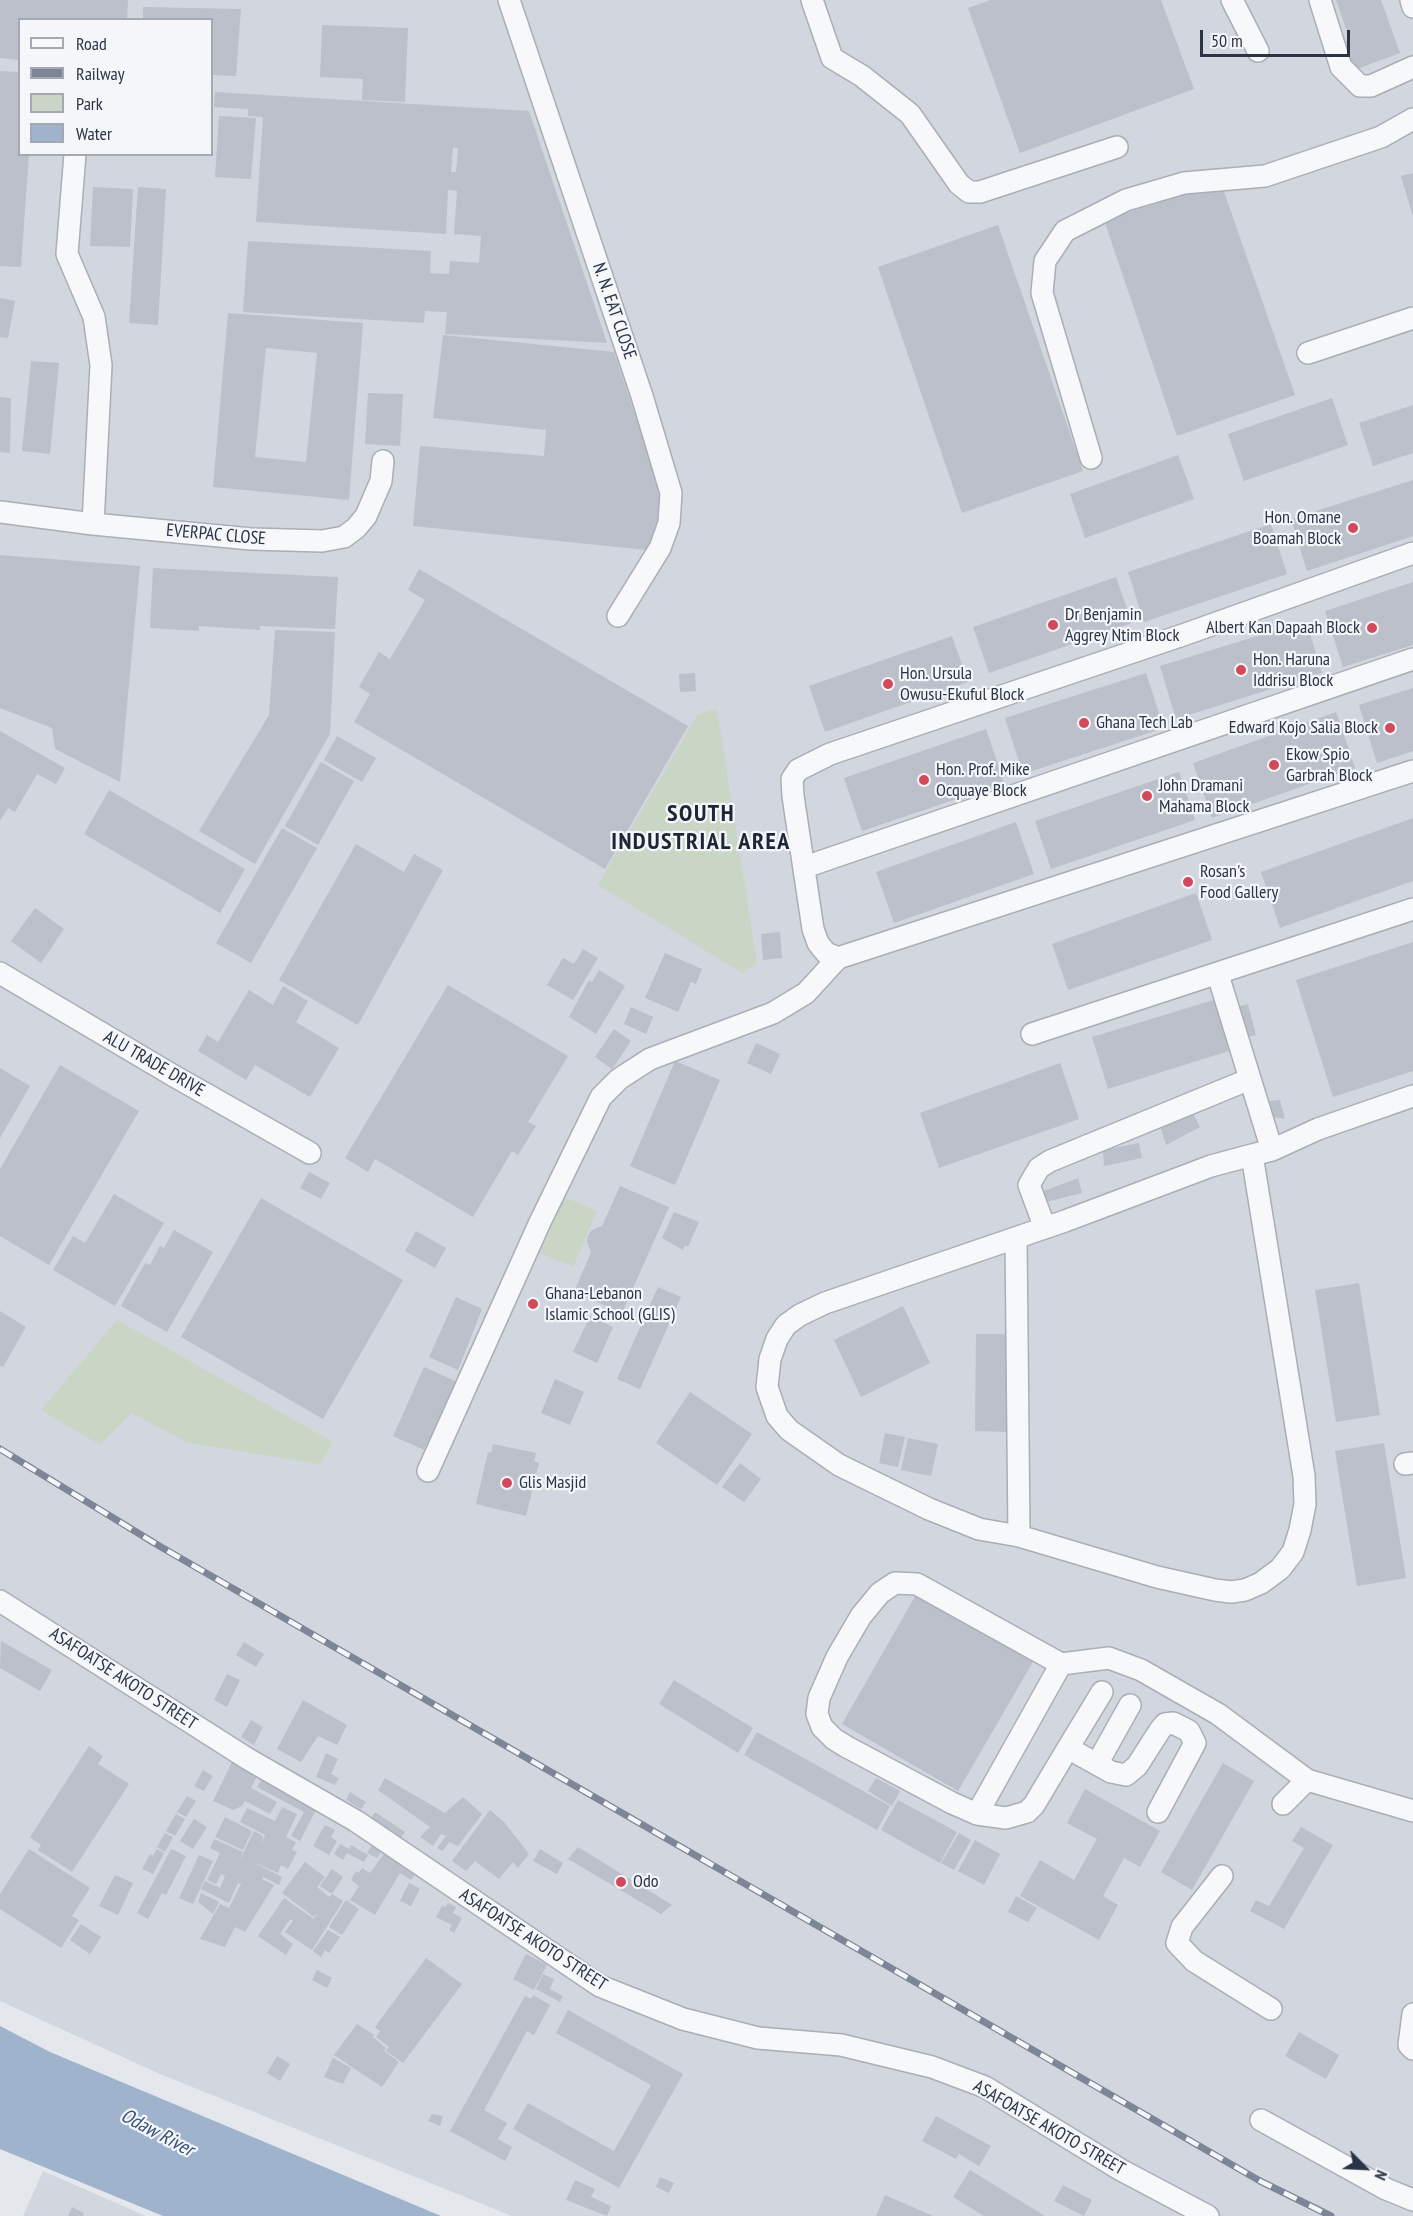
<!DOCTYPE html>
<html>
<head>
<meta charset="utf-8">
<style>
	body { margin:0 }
	#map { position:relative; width:1413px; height:2216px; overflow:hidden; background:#e4e7ec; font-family:"PT Sans Narrow",sans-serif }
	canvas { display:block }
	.legend { position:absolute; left:18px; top:18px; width:195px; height:138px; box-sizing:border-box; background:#f4f6f9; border:2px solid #a4a8b1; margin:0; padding:8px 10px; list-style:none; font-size:18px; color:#2b3445 }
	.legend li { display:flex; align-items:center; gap:12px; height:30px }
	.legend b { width:30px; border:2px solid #a4a8b1 }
	.north { position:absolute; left:1335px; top:2138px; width:60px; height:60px; -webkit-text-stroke:4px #f4f6f9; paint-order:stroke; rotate:114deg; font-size:16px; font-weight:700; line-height:24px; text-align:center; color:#2b3445 }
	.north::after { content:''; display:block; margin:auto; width:21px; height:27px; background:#2b3445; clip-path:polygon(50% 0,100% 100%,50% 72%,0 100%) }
	.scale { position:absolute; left:1200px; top:30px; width:150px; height:27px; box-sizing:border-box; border:3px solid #2b3445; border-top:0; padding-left:8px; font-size:18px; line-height:21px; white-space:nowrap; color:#2b3445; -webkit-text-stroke:4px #f4f6f9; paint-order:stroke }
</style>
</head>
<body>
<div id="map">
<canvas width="1413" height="2216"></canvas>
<ul class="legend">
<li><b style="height:8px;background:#f7f8fa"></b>Road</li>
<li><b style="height:8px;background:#7d8696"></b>Railway</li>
<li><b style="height:16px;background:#c9d6c5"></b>Park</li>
<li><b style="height:16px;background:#9fb4cc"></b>Water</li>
</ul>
<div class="north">N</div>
<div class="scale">50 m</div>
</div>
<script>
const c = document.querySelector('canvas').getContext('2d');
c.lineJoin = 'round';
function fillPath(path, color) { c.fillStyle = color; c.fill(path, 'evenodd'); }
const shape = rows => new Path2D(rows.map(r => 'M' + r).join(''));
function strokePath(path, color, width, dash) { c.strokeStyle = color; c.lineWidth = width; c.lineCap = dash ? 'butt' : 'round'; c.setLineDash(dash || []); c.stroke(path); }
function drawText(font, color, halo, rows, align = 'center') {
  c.font = font + ' "PT Sans Narrow",sans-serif'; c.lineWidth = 4.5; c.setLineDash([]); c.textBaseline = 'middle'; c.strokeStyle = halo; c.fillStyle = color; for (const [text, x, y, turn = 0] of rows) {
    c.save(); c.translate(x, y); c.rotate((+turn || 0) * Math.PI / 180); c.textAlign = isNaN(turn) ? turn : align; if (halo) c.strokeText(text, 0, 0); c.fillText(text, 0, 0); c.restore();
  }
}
fillPath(shape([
	[0,0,1413,0,1413,2216,512,2216,160,2074,0,2001],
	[20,20,212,20,212,154,20,154],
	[43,2171,146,2216,23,2216]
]), '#d2d6de');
fillPath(shape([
	[717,709,757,963,742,973,598,885,698,714],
	[564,1197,597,1211,573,1267,540,1253],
	[117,1320,333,1442,320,1464,186,1442,132,1413,100,1445,41,1410]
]), '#c9d6c5');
fillPath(shape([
	[0,2026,50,2052,441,2216,163,2216,0,2149]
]), '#9fb4cc');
fillPath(shape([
	[0,0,128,0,127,20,20,20,20,60,0,58],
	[991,0,1161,0,1194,89,1020,153,968,8],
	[1336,0,1381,0,1400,53,1346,73,1336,45,1350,40],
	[143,7,241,9,236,76,212,75,212,20,143,20],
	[322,25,408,28,405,102,362,100,363,79,320,77],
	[0,71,20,72,20,154,29,154,21,267,0,266],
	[215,92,529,111,607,343,445,334,447,312,425,311,424,323,243,312,248,241,431,251,430,273,449,274,450,261,479,263,481,236,454,234,457,191,448,190,446,234,256,222,263,117,248,116,248,109,214,107],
	[453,148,458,148,456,172,451,172],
	[219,116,256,118,251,179,215,177],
	[1413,173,1413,214,1412,214,1401,176],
	[1221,183,1295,395,1177,436,1104,220],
	[93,187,133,189,130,247,90,246],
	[138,187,166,189,158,325,129,323],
	[998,225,1083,471,962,513,878,267],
	[0,298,15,301,8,338,0,337],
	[228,313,363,323,349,500,213,487],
	[266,348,317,353,306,462,255,457],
	[443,335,614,352,661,492,656,551,413,526,420,446,544,456,546,430,433,418],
	[31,361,59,363,50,454,22,451],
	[368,393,403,394,400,446,365,444],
	[0,397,11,398,10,453,0,452],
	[1332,398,1348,445,1244,481,1228,434],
	[1413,405,1413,453,1373,466,1359,423],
	[1178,455,1194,499,1085,538,1070,494],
	[1413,480,1413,536,1307,571,1291,519],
	[1271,524,1287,574,1144,622,1128,572],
	[0,555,140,566,120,782,55,749,52,728,0,708],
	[153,568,338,577,335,629,260,626,260,630,199,626,199,631,150,628],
	[419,569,688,726,605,869,354,722,370,694,359,687,379,652,390,659,425,600,408,590],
	[1116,577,1132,623,989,673,973,627],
	[1413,582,1413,645,1343,667,1325,611],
	[1306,621,1322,673,1176,719,1160,666],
	[275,630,335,632,330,734,255,864,199,831,269,715],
	[952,636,968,682,825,732,809,686],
	[695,673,696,691,680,692,679,674],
	[1146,673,1164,728,1023,774,1005,718],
	[1413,688,1413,751,1377,763,1359,705],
	[1336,712,1355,768,1212,818,1193,763],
	[986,729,1004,783,862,831,844,778],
	[0,731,65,768,56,784,37,774,15,812,8,808,0,821],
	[337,736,376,758,362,782,324,760],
	[321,762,354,781,318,845,285,826],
	[1179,772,1195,820,1051,869,1035,821],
	[109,790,245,869,220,913,84,834],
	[1413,818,1413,881,1280,928,1261,872],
	[1016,822,1034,874,894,923,876,872],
	[282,828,317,848,251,963,216,943],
	[356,844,404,872,414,854,443,870,358,1025,279,980],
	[1196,893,1212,940,1068,990,1052,944],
	[35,908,64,929,41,963,11,941],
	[780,932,782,958,763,960,761,934],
	[1413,942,1413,1071,1333,1097,1296,980],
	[583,949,598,958,573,1000,547,985,563,958,574,964],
	[665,953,702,969,696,984,691,982,678,1012,645,998],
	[599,970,625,986,596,1034,569,1017,589,980,592,982],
	[448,985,568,1056,528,1122,536,1126,518,1155,512,1151,473,1217,375,1159,368,1172,345,1158],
	[283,986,308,1001,296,1022,339,1048,310,1097,255,1065,246,1080,198,1051,207,1035,218,1042,249,990,273,1005],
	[1220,998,1235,1049,1108,1089,1092,1037],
	[1248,1004,1256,1035,1241,1039,1233,1008],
	[631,1007,653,1017,646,1034,624,1024],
	[614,1029,631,1041,612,1069,595,1057],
	[756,1043,780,1054,771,1074,747,1063],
	[675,1061,720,1080,675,1185,630,1166],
	[1060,1063,1079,1119,939,1168,920,1113],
	[60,1065,139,1111,49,1265,0,1236,0,1169],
	[0,1068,30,1086,0,1138],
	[1280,1100,1285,1119,1273,1117,1269,1101],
	[1192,1111,1200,1127,1166,1145,1160,1125],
	[1139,1143,1142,1158,1104,1166,1103,1150],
	[309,1172,330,1183,321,1199,300,1188],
	[1078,1178,1082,1193,1046,1202,1041,1192],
	[620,1186,669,1207,622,1313,574,1292,591,1252,587,1242,588,1235,592,1230,602,1226],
	[114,1194,164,1223,115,1306,53,1270,73,1236,85,1243],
	[261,1198,403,1280,323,1419,181,1337],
	[674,1212,699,1222,688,1247,685,1245,683,1250,662,1238],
	[174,1230,213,1252,167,1332,121,1306,145,1263,150,1265,160,1246,164,1248],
	[416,1231,446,1248,435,1268,405,1251],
	[1359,1283,1380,1415,1336,1422,1315,1290],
	[658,1287,681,1297,640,1389,617,1379],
	[456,1297,482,1309,458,1370,429,1357],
	[903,1306,930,1363,861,1397,834,1340],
	[0,1311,26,1327,3,1367,0,1366],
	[590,1316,613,1327,597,1363,573,1352],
	[976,1334,1011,1334,1011,1432,975,1431],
	[424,1367,462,1384,433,1446,427,1444,424,1450,393,1436],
	[555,1379,584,1392,570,1425,541,1413],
	[690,1392,752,1434,717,1485,656,1443],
	[885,1433,905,1437,898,1467,879,1463],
	[908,1438,938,1444,931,1476,901,1470],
	[1384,1443,1406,1578,1357,1586,1335,1451],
	[493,1444,536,1453,534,1461,539,1463,526,1516,476,1504,488,1452,491,1453],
	[740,1463,761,1479,744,1502,722,1487],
	[917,1593,1034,1660,958,1791,842,1724],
	[1,1641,52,1670,40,1691,0,1668],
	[244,1642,264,1654,256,1667,236,1655],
	[227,1674,240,1680,227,1707,214,1700],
	[674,1680,753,1728,738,1753,659,1704],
	[303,1700,347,1725,337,1745,318,1736,301,1762,277,1749],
	[251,1720,263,1727,254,1745,241,1737],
	[757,1732,890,1806,877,1830,744,1755],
	[89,1746,103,1756,98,1764,129,1784,72,1872,38,1850,41,1845,30,1837],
	[326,1753,338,1759,331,1774,339,1778,335,1785,316,1777],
	[233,1760,259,1772,251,1788,277,1802,270,1814,245,1801,242,1806,233,1810,213,1801],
	[1223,1763,1254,1781,1192,1890,1161,1872],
	[203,1770,213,1776,204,1791,194,1786],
	[385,1778,445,1813,463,1797,482,1814,458,1846,450,1842,442,1851,437,1848,446,1836,441,1834,433,1846,420,1837,430,1827,378,1790],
	[876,1778,900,1791,892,1806,868,1791],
	[262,1779,317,1808,300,1841,291,1836,304,1812,257,1787],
	[1085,1789,1160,1831,1140,1867,1124,1858,1103,1896,1118,1905,1099,1940,1020,1896,1040,1860,1074,1880,1097,1839,1067,1823],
	[350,1792,366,1802,361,1809,346,1800],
	[187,1796,196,1801,186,1817,177,1812],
	[898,1800,957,1832,940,1863,881,1830],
	[282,1807,297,1814,286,1837,296,1842,292,1850,297,1852,288,1869,281,1865,278,1873,251,1861,282,1877,279,1885,263,1877,262,1879,274,1885,245,1932,235,1927,225,1947,200,1939,220,1904,229,1908,241,1884,238,1883,229,1903,201,1889,205,1881,220,1888,225,1876,221,1874,216,1884,207,1880,220,1853,210,1848,214,1839,243,1852,239,1862,254,1831,263,1836,261,1844,265,1835,240,1822,247,1808,275,1821],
	[490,1810,504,1822,529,1854,518,1868,513,1862,499,1879,475,1861,466,1871,452,1861],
	[375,1812,405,1832,400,1839,370,1820],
	[176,1814,185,1819,175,1836,166,1831],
	[225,1817,252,1831,243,1850,215,1837],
	[194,1819,207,1827,193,1849,180,1841],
	[325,1825,335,1830,331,1837,337,1841,329,1855,313,1846],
	[1301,1827,1333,1845,1284,1929,1250,1911,1256,1900,1269,1906,1304,1848,1292,1841],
	[165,1833,173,1837,165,1852,157,1847],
	[959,1833,971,1840,954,1870,941,1863],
	[975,1840,1000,1854,984,1885,958,1871],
	[374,1842,384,1847,377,1858,367,1853],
	[340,1844,349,1849,351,1845,368,1855,364,1862,347,1853,343,1860,334,1854],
	[578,1847,672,1905,661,1914,568,1859],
	[388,1848,394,1856,389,1866,395,1856,416,1873,411,1880,400,1873,375,1915,350,1900,359,1886,351,1880,356,1871,359,1873,362,1868,370,1873],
	[29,1849,90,1888,72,1916,79,1920,61,1948,0,1909,0,1894],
	[157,1849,164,1853,153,1874,142,1869,150,1854,153,1856],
	[171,1849,186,1856,166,1895,162,1893,148,1919,137,1913],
	[540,1849,563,1863,557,1874,533,1861],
	[199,1855,213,1861,193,1904,179,1898],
	[305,1862,325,1877,317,1887,329,1897,332,1894,343,1901,312,1950,285,1932,293,1921,290,1919,280,1934,293,1944,286,1955,258,1936,284,1898,314,1919,318,1913,314,1917,282,1893],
	[332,1869,343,1877,332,1894,320,1886],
	[115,1875,133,1883,118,1915,99,1906],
	[409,1883,420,1889,411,1906,400,1901],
	[201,1893,219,1902,213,1914,198,1902],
	[1016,1896,1037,1908,1028,1922,1008,1912],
	[346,1900,359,1909,342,1935,329,1927],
	[448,1903,456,1907,453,1913,462,1918,454,1933,449,1930,452,1925,436,1917,442,1906,446,1907],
	[81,1924,101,1937,90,1954,70,1940],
	[328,1930,340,1937,329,1953,325,1950,321,1957,313,1951],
	[526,1954,547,1965,534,1990,513,1979],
	[426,1958,462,1984,403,2063,386,2051,389,2047,376,2037,380,2031,375,2027],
	[317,1970,332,1978,327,1988,312,1980],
	[543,1974,554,1979,550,1989,563,1996,560,2002,536,1989],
	[533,1995,550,2005,534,2035,527,2031,484,2110,507,2123,498,2139,512,2147,505,2161,450,2131,525,1996,531,1999],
	[568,2010,683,2074,619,2188,513,2129,528,2103,614,2151,651,2085,556,2033],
	[357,2024,374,2035,373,2037,386,2048,384,2051,399,2062,382,2087,334,2055],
	[1299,2032,1339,2055,1326,2079,1285,2056],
	[277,2056,290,2064,280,2081,267,2073],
	[333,2058,351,2068,343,2084,324,2077],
	[432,2114,443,2116,440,2126,428,2121],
	[936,2116,991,2146,979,2166,959,2154,956,2159,922,2141],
	[970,2170,1045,2216,984,2216,953,2197],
	[660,2177,674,2183,669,2193,656,2187],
	[575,2180,595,2189,591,2197,611,2206,607,2216,566,2200],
	[1063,2185,1092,2200,1084,2216,1054,2201],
	[885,2195,933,2216,876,2216],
	[72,2207,84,2213,83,2216,68,2216]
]), '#bbc0ca');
const minor = shape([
	[509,0,642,396,671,493,669,523,660,548,618,616],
	[812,0,832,58,862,76,910,114,959,184,969,192,980,192,1117,147],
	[1232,0,1258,51],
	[1320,0,1341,67,1360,86,1371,86,1413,67],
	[1411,0,1413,7],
	[75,154,67,254,94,317,101,365,93,524],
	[1308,353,1413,318],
	[1091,458,1042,293,1045,261,1065,231,1126,200,1184,183,1265,176,1381,137,1413,119],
	[0,512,93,524,251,539,322,541,344,537,356,528,366,516,381,481,383,461],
	[1413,553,1183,635,830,754,798,770,792,779,793,796,813,929,818,943,826,953,838,958,1413,771],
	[805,867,1413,659],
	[0,973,174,1076,310,1153],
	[1218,975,1272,1150],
	[1032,1034,1413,909],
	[1252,1155,1304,1476,1305,1504,1300,1530,1293,1552,1280,1569,1261,1583,1245,1590,1231,1592,1215,1590,1157,1577,1019,1536,979,1529,929,1509,839,1465,789,1430,777,1416,767,1387,770,1359,777,1339,786,1325,800,1315,825,1303,1065,1221,1211,1166,1252,1155,1272,1150,1318,1129,1413,1096],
	[1045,1228,1029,1185,1039,1168,1050,1161,1250,1079],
	[1016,1238,1019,1536],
	[1405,1464,1413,1463],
	[428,1471,540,1222,601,1097,619,1079,650,1059,773,1013,806,993,838,958],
	[0,1601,248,1759,356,1821,600,1986,683,2019,758,2038,841,2045,932,2067,985,2087,1121,2170,1208,2216],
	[1061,1664,917,1584,895,1583,880,1593,861,1616,837,1657,819,1698,817,1714,822,1727,834,1739,847,1747,952,1803,977,1814,1006,1818,1027,1812,1034,1805,1068,1748,1111,1772,1126,1775,1137,1766,1160,1730,1165,1724,1173,1723,1189,1731,1195,1743,1158,1812],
	[1068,1748,1102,1692],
	[1097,1764,1130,1705],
	[1283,1804,1307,1780],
	[977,1814,1061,1664,1109,1658,1141,1670,1218,1714,1307,1780,1413,1811],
	[1222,1876,1182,1927,1177,1943,1194,1961,1271,2009],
	[1413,2014,1409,2045,1413,2049],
	[1261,2120,1386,2189,1413,2200]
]);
strokePath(minor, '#a9aeb7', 24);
strokePath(minor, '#f7f8fa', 21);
const rail = shape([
	[0,1449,161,1547,1260,2181,1331,2216]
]);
strokePath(rail, '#7d8696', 7);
strokePath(rail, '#f4f6f9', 4.5, [14]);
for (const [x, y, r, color] of [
	[1353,528,6,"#d1495b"],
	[1053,625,6,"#d1495b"],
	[1372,628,6,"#d1495b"],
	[1241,670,6,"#d1495b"],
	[888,684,6,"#d1495b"],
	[1084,723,6,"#d1495b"],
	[1390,728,6,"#d1495b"],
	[1274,765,6,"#d1495b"],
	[924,780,6,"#d1495b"],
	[1147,796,6,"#d1495b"],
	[1188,882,6,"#d1495b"],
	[533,1304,6,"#d1495b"],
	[507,1483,6,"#d1495b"],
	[621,1882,6,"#d1495b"]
]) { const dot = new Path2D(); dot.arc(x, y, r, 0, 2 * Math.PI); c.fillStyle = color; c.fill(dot); strokePath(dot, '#f4f6f9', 2); }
drawText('18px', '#2b3445', '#f4f6f9', [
	["N. N. EAT CLOSE",614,311,71],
	["EVERPAC CLOSE",216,535,5],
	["ALU TRADE DRIVE",154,1064,30],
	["ASAFOATSE AKOTO STREET",123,1679,33],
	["ASAFOATSE AKOTO STREET",533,1940,33],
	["ASAFOATSE AKOTO STREET",1049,2128,30]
]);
drawText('18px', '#2b3445', '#f4f6f9', [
	["Hon. Omane",1341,518,"right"],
	["Boamah Block",1341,539,"right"],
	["Dr Benjamin",1065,615],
	["Aggrey Ntim Block",1065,636],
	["Albert Kan Dapaah Block",1360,628,"right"],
	["Hon. Haruna",1253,660],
	["Iddrisu Block",1253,681],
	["Hon. Ursula",900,674],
	["Owusu-Ekuful Block",900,695],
	["Ghana Tech Lab",1096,723],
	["Edward Kojo Salia Block",1378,728,"right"],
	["Ekow Spio",1286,755],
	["Garbrah Block",1286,776],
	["Hon. Prof. Mike",936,770],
	["Ocquaye Block",936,791],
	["John Dramani",1159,786],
	["Mahama Block",1159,807],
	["Rosan's",1200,872],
	["Food Gallery",1200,893],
	["Ghana-Lebanon",545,1294],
	["Islamic School (GLIS)",545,1315],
	["Glis Masjid",519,1483],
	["Odo",633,1882]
], 'left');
drawText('italic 20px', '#34527a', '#f4f6f9', [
	["Odaw River",157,2133,28]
]);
c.letterSpacing = '1.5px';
drawText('bold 24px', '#1d2536', '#f4f6f9', [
	["SOUTH",701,814],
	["INDUSTRIAL AREA",701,842]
]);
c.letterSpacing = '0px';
</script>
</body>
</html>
